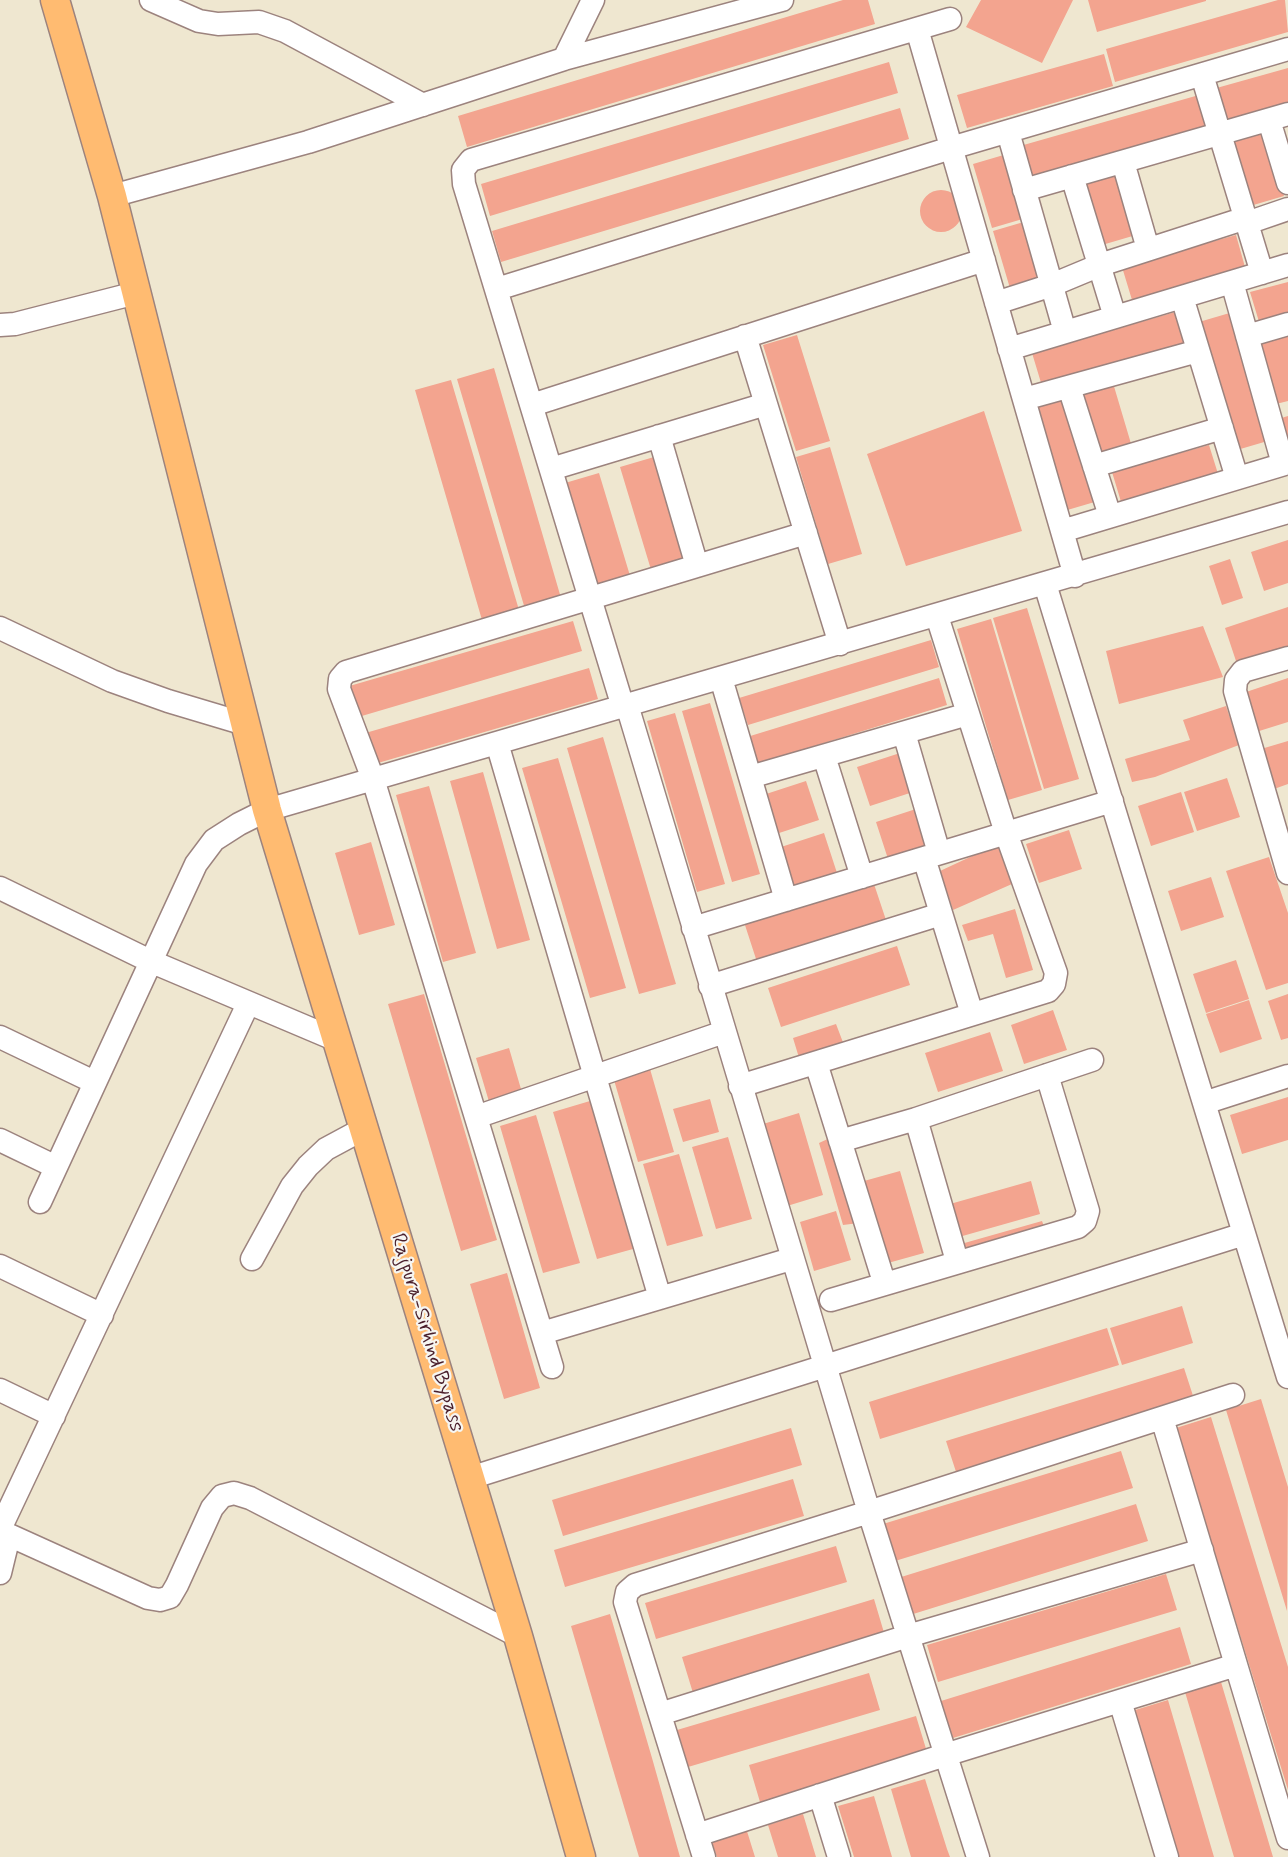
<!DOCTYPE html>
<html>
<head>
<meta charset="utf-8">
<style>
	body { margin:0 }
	canvas { display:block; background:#efe7d0 }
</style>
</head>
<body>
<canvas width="1288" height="1857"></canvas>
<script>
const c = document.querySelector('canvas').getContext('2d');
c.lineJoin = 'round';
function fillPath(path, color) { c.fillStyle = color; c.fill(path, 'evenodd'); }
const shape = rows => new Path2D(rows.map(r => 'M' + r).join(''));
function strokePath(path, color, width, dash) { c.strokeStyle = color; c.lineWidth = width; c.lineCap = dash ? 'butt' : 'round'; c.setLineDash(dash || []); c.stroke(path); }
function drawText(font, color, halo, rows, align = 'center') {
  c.font = font + ' Mynerve,sans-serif'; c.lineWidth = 4.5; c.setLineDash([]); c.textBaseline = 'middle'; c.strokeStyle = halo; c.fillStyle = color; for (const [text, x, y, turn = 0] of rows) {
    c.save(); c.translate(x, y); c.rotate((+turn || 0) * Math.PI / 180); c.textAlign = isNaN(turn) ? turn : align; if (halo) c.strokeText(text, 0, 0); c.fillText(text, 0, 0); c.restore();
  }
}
fillPath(shape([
	[843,0,868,0,875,24,467,147,458,116],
	[981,0,1073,0,1042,63,966,27],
	[1088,0,1206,0,1206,1,1097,32],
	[1278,0,1285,0,1288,32,1115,82,1106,49],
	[1104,54,1113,86,967,128,957,95],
	[889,62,898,93,490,216,481,184],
	[1288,68,1288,103,1222,122,1213,89],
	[1199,95,1208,128,1030,179,1020,146],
	[900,108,909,139,501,262,492,231],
	[1264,132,1284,196,1250,206,1230,142],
	[1007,154,1026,218,992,228,973,164],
	[1116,171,1136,235,1102,245,1082,181],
	'920 211a21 21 0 1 1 42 0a21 21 0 1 1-42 0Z',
	[1027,221,1046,285,1012,295,993,231],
	[1236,235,1245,267,1132,300,1122,267],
	[1288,282,1288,317,1260,325,1250,292],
	[1179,311,1188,344,1042,386,1032,353],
	[1233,312,1271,440,1237,450,1199,322],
	[1288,331,1288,401,1276,404,1257,340],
	[797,335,830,441,796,451,763,345],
	[494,368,561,598,525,609,457,379],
	[451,380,519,610,482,620,415,390],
	[1113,383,1132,447,1098,457,1079,393],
	[1066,394,1098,501,1064,511,1032,404],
	[984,411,1022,531,906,566,867,454],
	[1288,416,1288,451,1278,419],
	[1209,445,1219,477,1122,505,1112,472],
	[830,447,862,554,828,564,796,457],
	[654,457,686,563,652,573,620,467],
	[599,473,631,579,597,589,565,483],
	[1288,540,1288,583,1264,591,1251,552],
	[1230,559,1243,598,1222,605,1209,566],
	[1288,607,1288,651,1238,667,1225,628],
	[1027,608,1079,779,1044,789,993,618],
	[991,619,1042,790,1008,800,957,629],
	[573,621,582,651,355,718,346,687],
	[1203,626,1223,677,1119,704,1106,651],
	[931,640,939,667,748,725,739,698],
	[589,668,598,699,371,765,362,734],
	[939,678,947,705,756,764,747,737],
	[1288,678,1288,722,1256,732,1243,693],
	[710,703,760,874,732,882,682,711],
	[1226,706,1239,745,1155,777,1132,782,1125,759,1190,740,1183,720],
	[675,713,725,884,697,892,647,721],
	[603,737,676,984,639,994,567,748],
	[1288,741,1288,784,1274,789,1261,749],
	[900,753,913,792,870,806,857,767],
	[558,758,626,988,590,998,522,768],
	[483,772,530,940,497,949,450,781],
	[1227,778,1240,817,1197,831,1184,792],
	[806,781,819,820,776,834,763,795],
	[429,786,476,953,443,962,396,795],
	[1181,792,1194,832,1151,846,1138,806],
	[919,808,932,847,889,862,876,822],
	[1069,830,1082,869,1039,883,1026,844],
	[824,833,837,873,794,886,781,847],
	[371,842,395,925,359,935,335,853],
	[998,844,1012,884,953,910,940,871],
	[1269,857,1288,913,1288,983,1266,990,1226,871],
	[1211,877,1224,917,1181,931,1168,891],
	[873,881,886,920,757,962,744,922],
	[1015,909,1033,970,1006,978,993,934,968,941,962,925],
	[897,946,910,985,781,1027,768,988],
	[1236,960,1249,999,1206,1013,1193,974],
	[424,994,497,1240,461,1251,388,1004],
	[1288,994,1288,1038,1281,1040,1268,1001],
	[1249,1000,1262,1039,1220,1053,1206,1014],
	[1053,1010,1067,1050,1024,1064,1011,1025],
	[836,1024,844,1045,800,1061,793,1038],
	[990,1032,1003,1071,938,1092,925,1053],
	[509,1048,523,1096,490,1105,476,1058],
	[650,1069,674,1152,638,1162,614,1080],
	[1288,1097,1288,1140,1242,1154,1230,1115],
	[710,1099,719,1132,683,1142,673,1109],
	[590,1101,633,1249,597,1259,553,1112],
	[799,1113,823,1195,787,1206,763,1124],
	[536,1115,580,1263,543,1273,500,1126],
	[728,1137,752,1219,716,1229,692,1147],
	[832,1137,859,1223,843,1225,819,1143],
	[679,1154,703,1236,667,1246,643,1164],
	[900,1171,924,1253,888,1263,864,1181],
	[1031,1181,1040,1214,959,1237,950,1204],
	[836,1211,851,1260,814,1271,800,1222],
	[1042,1221,1046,1232,965,1255,961,1244],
	[507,1273,540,1388,504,1399,470,1284],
	[1182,1306,1193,1343,1122,1365,1110,1328],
	[1107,1328,1119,1365,880,1439,869,1402],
	[1184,1368,1196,1405,958,1478,946,1441],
	[1261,1399,1288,1487,1287,1611,1226,1410],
	[1211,1417,1288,1667,1288,1790,1176,1428],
	[791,1428,802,1465,563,1536,552,1500],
	[1121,1451,1133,1488,895,1561,883,1524],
	[793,1479,804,1516,565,1587,554,1550],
	[1136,1504,1148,1541,910,1615,898,1578],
	[836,1546,847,1582,656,1639,645,1603],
	[1166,1574,1177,1610,938,1682,927,1645],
	[874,1599,885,1636,693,1693,682,1657],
	[610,1614,652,1758,680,1857,639,1857,606,1746,571,1626],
	[1180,1627,1191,1664,953,1738,941,1701],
	[869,1673,880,1710,688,1767,677,1730],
	[1221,1682,1273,1857,1234,1857,1185,1692],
	[1168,1700,1214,1857,1176,1857,1132,1711],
	[916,1716,927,1752,760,1802,749,1765],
	[925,1779,947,1849,950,1857,911,1857,898,1813,891,1789],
	[874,1796,892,1857,854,1857,838,1806],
	[803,1814,816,1857,778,1857,768,1825],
	[746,1828,755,1857,717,1857,711,1839]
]), '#f3a48f');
const minor = shape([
	[151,0,199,21,218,24,259,22,285,31,423,105],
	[917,29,1075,576],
	[564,59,593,0],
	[1202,75,1262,273],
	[1269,120,1288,183],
	[1008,132,1065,332],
	[1123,162,1148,249],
	[1072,176,1115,317],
	[1024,190,1288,114],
	[112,196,308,142,564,59,782,0],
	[1247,223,1288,209],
	[1232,282,1283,464],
	[497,289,951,148,1288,49],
	[1182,297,1237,478],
	[996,303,1052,285,1100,265,1246,218],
	[0,325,15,324,136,293],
	[745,336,840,644],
	[1247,336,1288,324],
	[1009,349,1288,265],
	[1069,387,1110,516],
	[1024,399,1198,351],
	[532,405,984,260],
	[659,436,697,566],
	[1094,466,1222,428],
	[551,469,766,404],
	[1062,531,1288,463],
	[1045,584,1288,1377],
	[0,628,112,681,168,701,245,724],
	[1288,658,1243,671,1236,680,1235,691,1288,873],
	[721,678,786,900],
	[627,705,869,1512,635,1585,627,1592,625,1602,704,1857],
	[623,707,464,184,463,170,471,160,950,19],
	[904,733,939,853],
	[497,743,660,1298],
	[824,756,862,877],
	[750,777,968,714],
	[924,858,972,1014],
	[0,888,150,961,339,1041],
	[693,928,1112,801],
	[710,986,941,914],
	[0,1037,94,1082],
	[816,1063,884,1282],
	[740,1086,1048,991,1054,984,1056,973,1006,833,937,616],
	[1204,1103,1288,1076],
	[476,1117,724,1032],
	[916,1119,1092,1060],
	[0,1140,56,1167],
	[840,1141,916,1119,957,1261],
	[40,1202,196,864,214,840,239,824,267,810,1288,512],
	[252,1259,292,1186,308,1166,326,1149,365,1128],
	[0,1266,102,1315],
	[831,1300,1078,1227,1085,1221,1088,1211,1047,1075],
	[542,1333,791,1259],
	[552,1367,373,779,339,689,340,679,346,672,806,533],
	[0,1390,54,1416],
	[1162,1418,1288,1838],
	[470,1478,1244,1234],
	[0,1529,248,1004],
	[0,1531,148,1598,160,1600,170,1597,177,1585,212,1508,222,1496,234,1493,250,1498,518,1636],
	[0,1573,9,1536],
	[1120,1701,1167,1857],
	[660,1714,908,1636,1202,1550],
	[820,1795,839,1857],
	[697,1835,945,1755,1236,1665],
	[978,1857,869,1512,1233,1395]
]);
const major = shape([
	[55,0,112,196,267,810,518,1636,581,1857]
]);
strokePath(minor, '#9c837e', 25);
strokePath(major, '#9c837e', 31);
strokePath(minor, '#fff', 22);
strokePath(major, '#ffbb71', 28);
drawText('21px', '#4a1f2b', '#f6f6f2', [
	["Rajpura-Sirhind Bypass",426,1333,73]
]);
</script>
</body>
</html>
